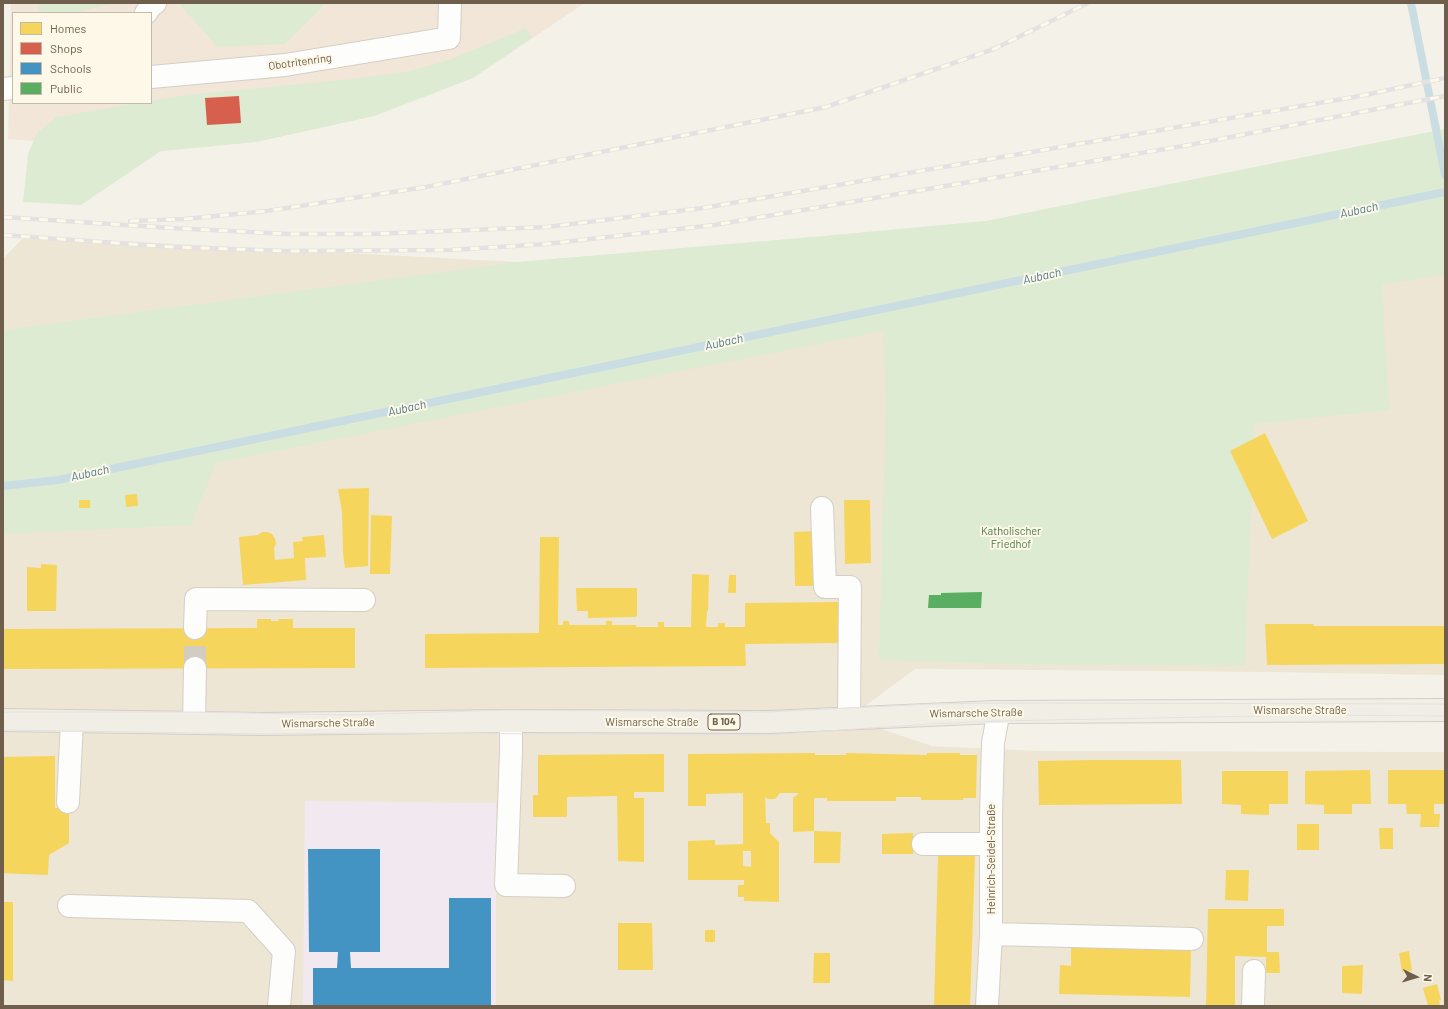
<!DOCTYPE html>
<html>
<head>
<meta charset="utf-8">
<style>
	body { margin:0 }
	#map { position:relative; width:1448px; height:1009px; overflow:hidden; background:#f4f2e8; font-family:Barlow,sans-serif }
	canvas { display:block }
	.frame { position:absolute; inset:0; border:4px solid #6f5e4b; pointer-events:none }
	.legend { position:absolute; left:12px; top:12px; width:140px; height:92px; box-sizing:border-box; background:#fdf8e7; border:1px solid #c4baa9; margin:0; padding:5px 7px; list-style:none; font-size:12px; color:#6f5e4b }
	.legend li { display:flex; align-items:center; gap:8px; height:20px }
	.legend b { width:20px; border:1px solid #c4baa9 }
	.north { position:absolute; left:1396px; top:957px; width:40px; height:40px; -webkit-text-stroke:3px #fdf8e7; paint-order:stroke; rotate:95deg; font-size:11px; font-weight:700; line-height:16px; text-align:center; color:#6f5e4b }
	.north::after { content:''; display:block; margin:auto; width:14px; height:18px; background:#6f5e4b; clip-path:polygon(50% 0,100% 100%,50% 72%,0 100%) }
</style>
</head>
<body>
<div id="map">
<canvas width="1448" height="1009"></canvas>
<div class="frame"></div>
<ul class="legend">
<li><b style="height:11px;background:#f6d55c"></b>Homes</li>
<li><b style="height:11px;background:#d6604d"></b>Shops</li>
<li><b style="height:11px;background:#4393c3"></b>Schools</li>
<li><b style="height:11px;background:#5aae61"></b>Public</li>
</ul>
<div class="north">N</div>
</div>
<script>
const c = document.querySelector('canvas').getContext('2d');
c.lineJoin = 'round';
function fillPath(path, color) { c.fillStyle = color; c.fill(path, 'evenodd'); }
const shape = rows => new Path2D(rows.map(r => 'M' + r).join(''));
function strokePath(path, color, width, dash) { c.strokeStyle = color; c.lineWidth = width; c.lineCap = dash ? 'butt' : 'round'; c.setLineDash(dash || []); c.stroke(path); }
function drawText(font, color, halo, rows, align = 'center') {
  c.font = font + ' Barlow,sans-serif'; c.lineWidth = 4; c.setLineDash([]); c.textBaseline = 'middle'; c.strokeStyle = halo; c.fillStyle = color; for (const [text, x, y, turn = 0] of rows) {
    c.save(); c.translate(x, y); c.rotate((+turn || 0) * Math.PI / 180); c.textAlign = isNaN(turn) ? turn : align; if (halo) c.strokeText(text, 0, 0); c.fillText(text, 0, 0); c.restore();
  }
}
fillPath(shape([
	[1445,129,1445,675,1267,672,915,669,849,718,932,746,1038,751,1445,752,1445,1006,3,1006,3,259,25,236,518,262,825,236,986,221]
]), '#ede6d5');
fillPath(shape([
	[11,3,585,3,473,78,374,116,256,142,161,151,8,139],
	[13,13,151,13,151,103,13,103]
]), '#f2e6d8');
fillPath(shape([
	[305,801,496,803,496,1006,303,1006]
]), '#f2e8f0');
fillPath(shape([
	[39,3,116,3,74,13,39,13],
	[180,3,326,3,285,44,218,47,179,4],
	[526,28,532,38,473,78,374,116,256,142,161,151,81,205,23,202,28,154,37,133,57,117,138,103,151,103,151,101,186,95,354,79,411,71,449,60],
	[1445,129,1445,274,1382,285,1389,410,1254,424,1245,666,1011,664,879,660,886,402,883,331,216,463,191,525,3,534,3,330,518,262,825,236,986,221]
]), '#ddebd3');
fillPath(shape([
	[1265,433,1308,521,1272,539,1230,451],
	[369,488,368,566,345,568,343,553,342,512,338,489],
	[137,494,138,506,126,507,125,495],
	[79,500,90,500,90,508,79,508],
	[844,500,870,500,871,563,845,564],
	[371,515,392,516,390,574,370,574],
	[816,531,816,586,795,586,794,532],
	[262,532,267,532,272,534,275,539,276,544,274,548,275,560,294,558,293,542,303,541,302,537,324,535,326,557,305,558,306,580,243,585,239,537,258,535],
	[540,537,559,537,558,625,563,625,563,621,569,621,569,625,606,625,606,621,612,621,612,625,636,625,636,627,658,627,658,622,664,622,664,627,691,627,692,574,709,575,708,611,707,611,706,627,718,627,718,623,725,623,725,627,745,627,745,603,838,602,839,643,745,644,746,666,425,668,425,634,539,633],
	[41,564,57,565,56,611,27,611,27,567,41,568],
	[729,575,736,575,736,593,728,593],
	[576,588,637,588,637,615,636,617,588,618,588,611,577,611],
	[257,619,271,619,271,621,279,621,278,619,293,619,293,628,355,628,355,668,3,669,3,629,257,628],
	[1265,624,1313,624,1314,626,1445,626,1445,664,1267,665],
	[815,753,815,755,846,755,846,753,927,755,927,753,960,753,960,755,977,755,976,798,963,798,963,800,921,800,921,797,896,797,896,801,827,801,827,798,814,798,814,831,793,832,793,798,799,793,780,793,775,799,768,799,765,797,766,823,770,823,770,833,779,842,779,902,744,901,744,897,738,897,738,885,744,885,744,880,688,880,688,841,715,840,715,845,743,844,743,793,706,794,706,806,688,806,688,754],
	[743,851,751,851,751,867,743,866],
	[664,754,664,792,634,792,634,798,644,798,644,862,618,861,617,796,567,797,567,817,533,817,533,795,538,795,538,755],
	[55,756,55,808,69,808,69,843,49,855,48,875,21,874,3,873,3,757],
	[1092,760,1181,760,1182,804,1039,805,1038,761],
	[1370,770,1371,804,1352,804,1352,814,1324,814,1324,805,1305,804,1305,771],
	[1388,770,1445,770,1445,804,1434,804,1434,814,1440,814,1439,827,1420,827,1421,814,1407,814,1406,804,1388,804],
	[1222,771,1288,771,1288,804,1269,804,1269,815,1241,814,1241,805,1222,804],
	[1297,824,1319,824,1319,850,1297,850],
	[1379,828,1393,828,1393,849,1380,849],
	[814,831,841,832,840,863,814,863],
	[913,833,913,854,882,854,882,834],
	[939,854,975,856,970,1006,934,1006,938,855],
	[1226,870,1249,870,1248,901,1225,900],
	[3,902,13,902,13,981,3,980],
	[1208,909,1284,909,1284,926,1267,926,1267,952,1279,952,1280,973,1266,973,1266,957,1235,956,1235,1006,1206,1006],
	[618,923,652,923,653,970,618,970],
	[705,930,715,930,715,942,705,942],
	[1071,945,1191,947,1190,997,1059,994,1060,965,1071,966],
	[1409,951,1412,971,1402,972,1399,953],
	[814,953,830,953,830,983,813,983],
	[1363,965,1362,994,1342,993,1342,966],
	[1437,984,1441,1000,1439,1000,1440,1006,1428,1006,1423,988]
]), '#f6d55c');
fillPath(shape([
	[239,96,241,123,207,125,205,98]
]), '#d6604d');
fillPath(shape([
	[308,849,380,849,380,952,350,952,351,968,449,968,449,898,491,898,491,1006,313,1006,313,968,337,968,338,952,309,952]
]), '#4393c3');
fillPath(shape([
	[982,592,981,608,928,608,929,595,941,595,941,593]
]), '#5aae61');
strokePath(shape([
	[1411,3,1445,175],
	[3,486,58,480,1445,192]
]), '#cadde3', 8);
strokePath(shape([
	[195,668,195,628]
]), '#d3cdc1', 22, [22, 11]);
const minor = shape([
	[146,13,150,7,155,3],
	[151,77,285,65,449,38,450,3],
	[3,89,13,88],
	[822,508,825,587,850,587,849,718],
	[195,628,196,599,364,600],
	[509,721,511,733,511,752,506,885,564,886],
	[194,723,195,668],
	[68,802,72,721],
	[923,844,991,844],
	[69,906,248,911,284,951,279,1006],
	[991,934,1192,939],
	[987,1006,991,934,991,816,993,743,997,721,995,712],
	[1253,1006,1254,971]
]);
const major = shape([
	[3,720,263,724,509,721,769,722,995,712,1445,710]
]);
strokePath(minor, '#d3cfc6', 24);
strokePath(major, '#d3cec5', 24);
strokePath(minor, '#fdfdfc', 22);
strokePath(major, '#f1efe5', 22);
strokePath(shape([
	[3,712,194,712,346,715,506,710,767,712,931,704,997,703,1445,704],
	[3,730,262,734,376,733,768,735,930,724,997,721,1314,715,1445,716]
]), '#e4e1e3', 1);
const rail = shape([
	[3,217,172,228,289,234,370,234,547,227,703,208,1360,96,1445,78],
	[130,221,184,219,267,211,426,187,826,107,994,49,1088,3],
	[3,235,173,247,288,251,450,250,546,244,714,225,1189,145,1445,96]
]);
strokePath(rail, '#e4e1e3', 4.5);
strokePath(rail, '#fdf8e7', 3, [9]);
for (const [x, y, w] of [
	[724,722,32]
]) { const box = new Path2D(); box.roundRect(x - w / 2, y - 8, w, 16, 3); c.fillStyle = '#fdf8e7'; c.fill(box); strokePath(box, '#6f5e4b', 1); }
drawText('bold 10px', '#6f5e4b', null, [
	["B 104",724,722]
]);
drawText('11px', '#6f5e4b', '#fdf8e7', [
	["Obotritenring",300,62,-8],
	["Wismarsche Straße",1300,710],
	["Wismarsche Straße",976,713,-1],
	["Wismarsche Straße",652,722],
	["Wismarsche Straße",328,723,-1],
	["Heinrich-Seidel-Straße",991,859,-90]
]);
drawText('11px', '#4d7a47', '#fdf8e7', [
	["Katholischer",1011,531],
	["Friedhof",1011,544]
]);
drawText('italic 12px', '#4d788d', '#fdf8e7', [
	["Aubach",1359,210,-12],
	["Aubach",1042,276,-12],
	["Aubach",724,342,-12],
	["Aubach",407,408,-12],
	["Aubach",90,473,-12]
]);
</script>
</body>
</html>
